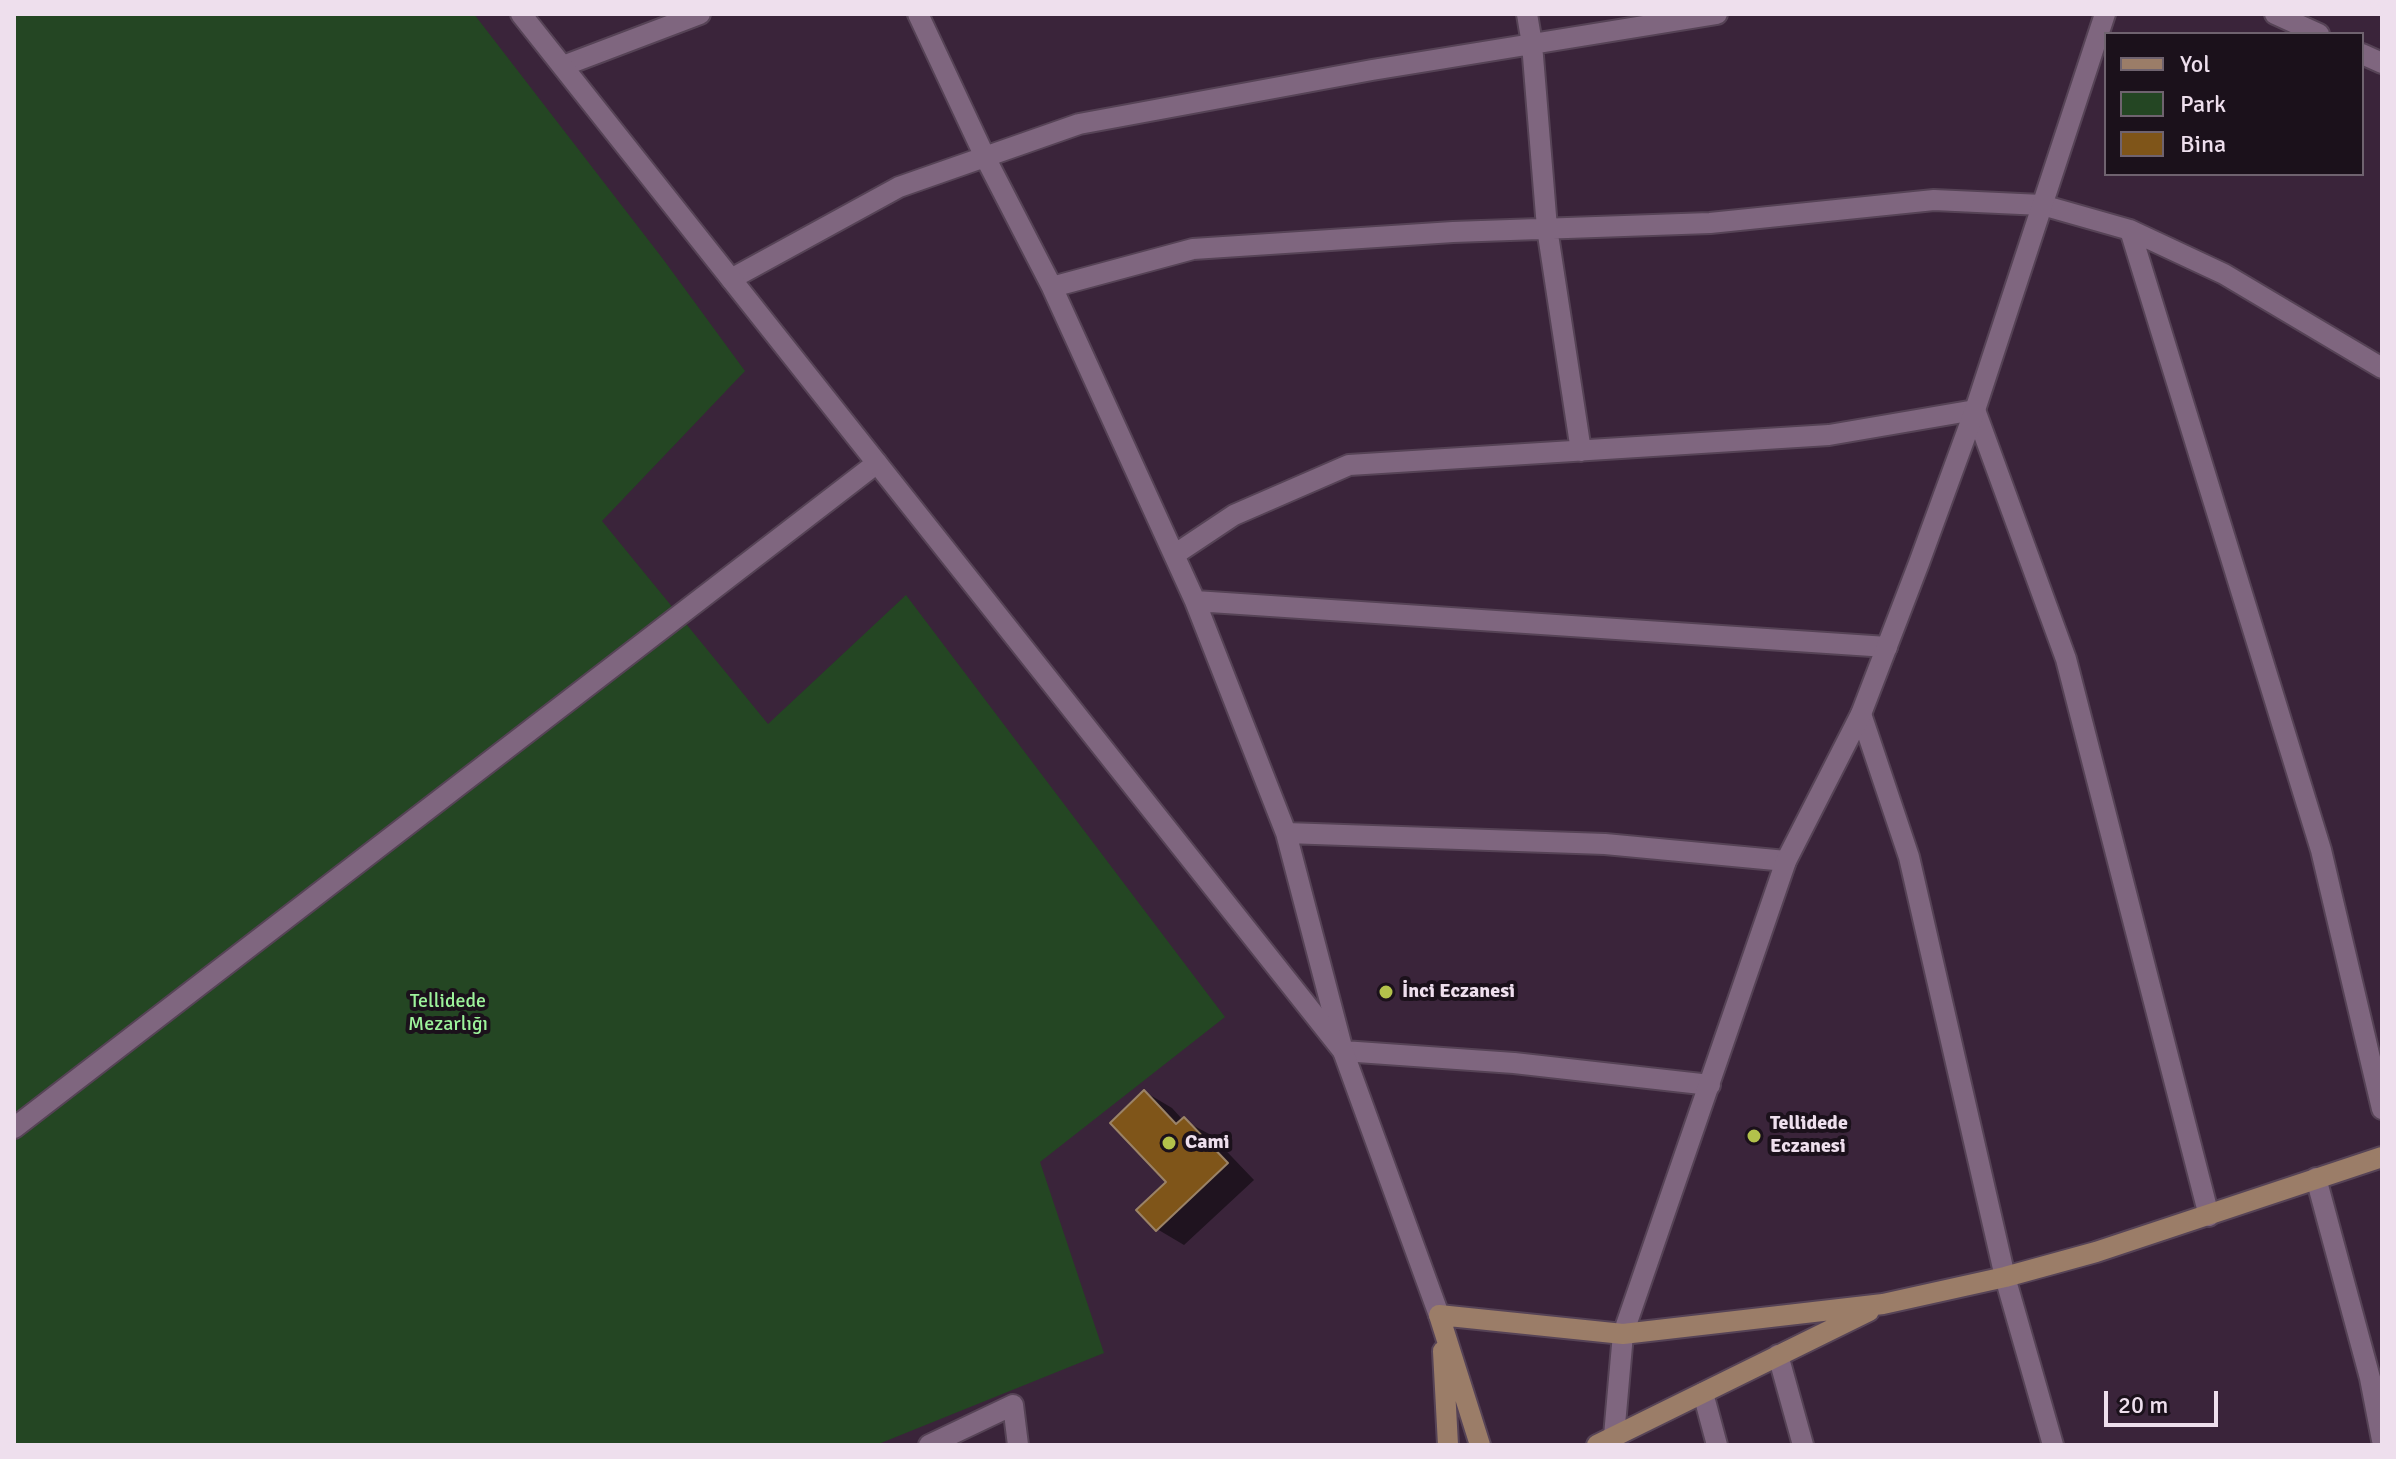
<!DOCTYPE html>
<html>
<head>
<meta charset="utf-8">
<style>
	body { margin:0 }
	#map { position:relative; width:2396px; height:1459px; overflow:hidden; background:#3a243a; font-family:Signika,sans-serif }
	canvas { display:block }
	.frame { position:absolute; inset:0; border:16px solid #eedfed; pointer-events:none }
	.legend { position:absolute; left:2104px; top:32px; width:260px; height:144px; box-sizing:border-box; background:#1b111b; border:2px solid #6f636f; margin:0; padding:10px 14px; list-style:none; font-size:24px; color:#eedfed }
	.legend li { display:flex; align-items:center; gap:16px; height:40px }
	.legend b { width:40px; border:2px solid #6f636f }
	.scale { position:absolute; left:2104px; top:1391px; width:114px; height:36px; box-sizing:border-box; border:4px solid #eedfed; border-top:0; padding-left:10px; font-size:24px; line-height:28px; white-space:nowrap; color:#eedfed; -webkit-text-stroke:6px #1b111b; paint-order:stroke }
</style>
</head>
<body>
<div id="map">
<canvas width="2396" height="1459"></canvas>
<div class="frame"></div>
<ul class="legend">
<li><b style="height:10px;background:#9b7d68"></b>Yol</li>
<li><b style="height:22px;background:#244623"></b>Park</li>
<li><b style="height:22px;background:#7f5519"></b>Bina</li>
</ul>
<div class="scale">20 m</div>
</div>
<script>
const c = document.querySelector('canvas').getContext('2d');
c.lineJoin = 'round';
function fillPath(path, color) { c.fillStyle = color; c.fill(path, 'evenodd'); }
const shape = rows => new Path2D(rows.map(r => 'M' + r).join(''));
function strokePath(path, color, width, dash) { c.strokeStyle = color; c.lineWidth = width; c.lineCap = dash ? 'butt' : 'round'; c.setLineDash(dash || []); c.stroke(path); }
function drawText(font, color, halo, rows, align = 'center') {
  c.font = font + ' Signika,sans-serif'; c.lineWidth = 8; c.setLineDash([]); c.textBaseline = 'middle'; c.strokeStyle = halo; c.fillStyle = color; for (const [text, x, y, turn = 0] of rows) {
    c.save(); c.translate(x, y); c.rotate((+turn || 0) * Math.PI / 180); c.textAlign = isNaN(turn) ? turn : align; if (halo) c.strokeText(text, 0, 0); c.fillText(text, 0, 0); c.restore();
  }
}
fillPath(shape([
	[14,14,474,14,663,259,745,371,602,521,768,724,906,595,1225,1017,1040,1162,1104,1353,876,1445,14,1445]
]), '#244623');
fillPath(shape([
	[1145,1092,1172,1108,1183,1120,1211,1135,1254,1180,1184,1245,1157,1229,1169,1182]
]), '#0007');
const building = shape([
	[1144,1090,1176,1124,1184,1117,1228,1163,1156,1231,1136,1210,1166,1182,1110,1123,1144,1090]
]);
fillPath(building, '#7f5519');
strokePath(building, '#9b8367', 2);
const service = shape([
	[14,1128,877,463]
]);
const minor = shape([
	[918,14,985,157,1052,287,1195,601,1887,647],
	[1527,14,1532,44,1547,228,1581,451],
	[2275,14,2319,34],
	[2362,54,2382,63],
	[563,66,700,14],
	[2130,230,2321,850,2382,1109],
	[731,279,899,187,1079,124,1372,70,1717,14],
	[1052,287,1193,249,1453,232,1710,223,1934,200,2042,205,2130,230,2224,274,2382,368],
	[1174,555,1234,515,1349,465,1829,435,1975,410,2066,659,2209,1216],
	[1195,601,1286,833],
	[1861,714,1909,857,2005,1277,2053,1445],
	[1710,1085,1514,1063,1343,1051,1286,833,1605,844,1786,861],
	[2316,1178,2370,1378,2382,1440],
	[1778,1355,1803,1445],
	[1703,1393,1717,1445],
	[929,1445,1013,1405,1018,1445]
]);
const tertiary = shape([
	[521,14,1343,1051,1439,1315],
	[1614,1436,1623,1334,1786,861,1861,714,1919,563,1975,410,2105,14]
]);
const secondary = shape([
	[1439,1315,1623,1334,1883,1304,2005,1277,2096,1252,2382,1157],
	[1439,1315,1480,1445],
	[1443,1351,1448,1445],
	[1597,1445,1869,1311]
]);
strokePath(service, '#564356', 24);
strokePath(minor, '#564356', 24);
strokePath(tertiary, '#564356', 24);
strokePath(secondary, '#564356', 24);
strokePath(service, '#7f667f', 20);
strokePath(minor, '#7f667f', 20);
strokePath(tertiary, '#7f667f', 20);
strokePath(secondary, '#9b7d68', 20);
for (const [x, y, r, color] of [
	[1386,992,8,"#b3c24b"],
	[1754,1136,8,"#b3c24b"],
	[1169,1143,8,"#b3c24b"]
]) { const dot = new Path2D(); dot.arc(x, y, r, 0, 2 * Math.PI); c.fillStyle = color; c.fill(dot); strokePath(dot, '#1b111b', 3); }
drawText('bold 20px', '#eedfed', '#1b111b', [
	["İnci Eczanesi",1402,992],
	["Tellidede",1770,1124],
	["Eczanesi",1770,1147],
	["Cami",1185,1143]
], 'left');
drawText('20px', '#9df39b', '#1b111b', [
	["Tellidede",448,1002],
	["Mezarlığı",448,1025]
]);
</script>
</body>
</html>
